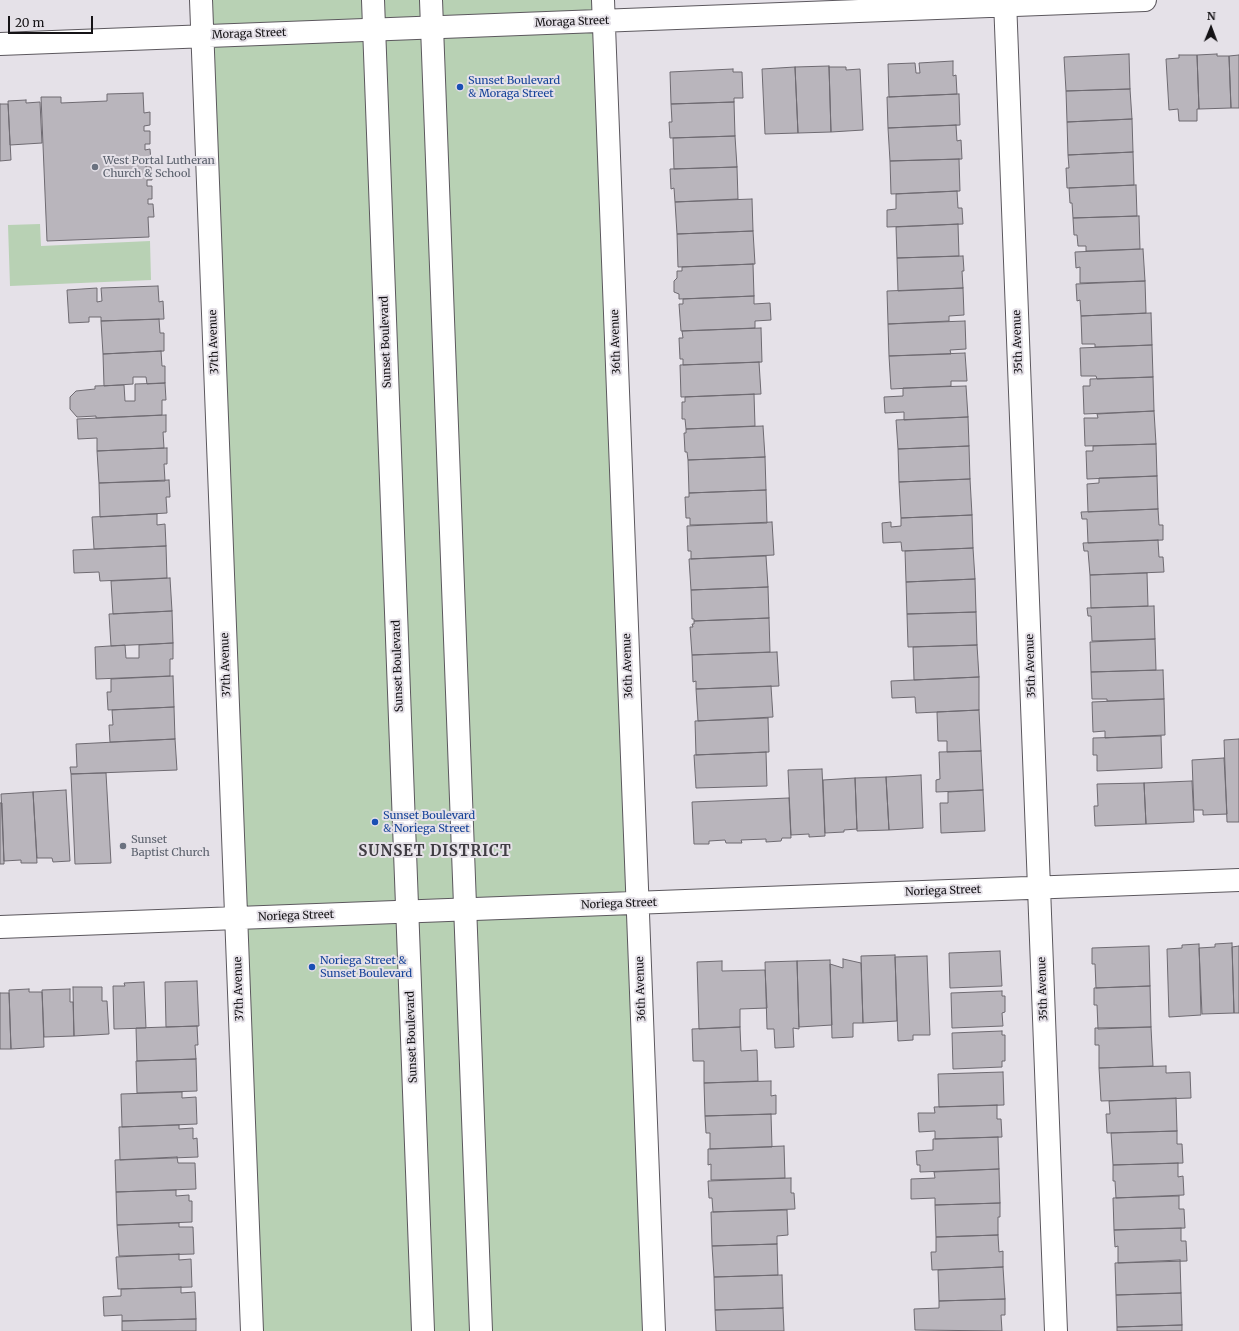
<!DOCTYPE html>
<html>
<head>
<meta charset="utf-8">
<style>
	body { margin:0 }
	#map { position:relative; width:1239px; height:1331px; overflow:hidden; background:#e5e1e8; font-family:Merriweather,serif }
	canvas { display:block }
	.north { position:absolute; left:1191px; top:8px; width:40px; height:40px; -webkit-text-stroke:3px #e5e1e8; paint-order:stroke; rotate:1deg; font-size:11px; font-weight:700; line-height:16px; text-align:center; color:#151316 }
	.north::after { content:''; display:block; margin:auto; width:14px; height:18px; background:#151316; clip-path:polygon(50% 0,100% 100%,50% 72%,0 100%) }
	.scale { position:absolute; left:8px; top:16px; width:85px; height:18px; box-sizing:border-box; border:2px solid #151316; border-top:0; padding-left:5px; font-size:12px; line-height:14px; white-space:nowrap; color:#151316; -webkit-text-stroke:3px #e5e1e8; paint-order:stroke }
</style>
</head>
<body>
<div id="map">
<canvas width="1239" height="1331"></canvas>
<div class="north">N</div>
<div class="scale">20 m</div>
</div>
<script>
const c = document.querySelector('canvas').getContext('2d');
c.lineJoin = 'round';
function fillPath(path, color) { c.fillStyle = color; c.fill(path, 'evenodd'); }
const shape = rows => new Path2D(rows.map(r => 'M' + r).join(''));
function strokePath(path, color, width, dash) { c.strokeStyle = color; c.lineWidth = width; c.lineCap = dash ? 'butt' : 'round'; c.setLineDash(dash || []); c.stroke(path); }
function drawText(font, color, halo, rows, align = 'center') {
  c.font = font + ' Merriweather,serif'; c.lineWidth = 4; c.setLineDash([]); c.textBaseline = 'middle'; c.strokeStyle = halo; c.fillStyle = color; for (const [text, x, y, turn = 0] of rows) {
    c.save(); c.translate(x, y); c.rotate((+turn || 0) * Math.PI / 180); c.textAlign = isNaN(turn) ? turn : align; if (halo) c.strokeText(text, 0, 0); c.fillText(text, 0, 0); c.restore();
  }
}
fillPath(shape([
	[201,0,603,0,653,1331,252,1331],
	[40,224,41,246,150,241,151,280,10,286,8,225]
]), '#b8d1b4');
const building = shape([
	[1129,54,1130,89,1066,91,1064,57,1129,54],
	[1217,54,1217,56,1229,56,1231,108,1199,109,1197,55,1217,54],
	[1179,55,1197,55,1199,109,1197,109,1197,121,1179,121,1178,109,1169,110,1166,59,1179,58,1179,55],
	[1239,55,1239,108,1231,108,1229,56,1239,55],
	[953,61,953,76,956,75,957,94,889,97,888,64,915,63,916,73,920,73,919,63,953,61],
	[829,66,831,132,798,133,795,67,829,66],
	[795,67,798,133,765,134,762,69,795,67],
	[829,67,846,67,846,70,860,69,863,130,831,132,829,67],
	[733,69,733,72,742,72,743,98,734,98,734,102,671,104,670,72,733,69],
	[1130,89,1132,119,1067,122,1066,91,1130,89],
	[143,93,144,113,150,112,150,125,144,126,144,131,150,131,150,144,145,144,145,150,150,149,151,162,146,162,146,167,151,167,152,180,147,180,147,186,152,186,152,199,148,199,148,204,153,204,154,217,148,217,149,237,47,241,41,97,61,97,61,103,107,101,107,94,143,93],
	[959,94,960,125,888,128,887,97,959,94],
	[26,100,26,103,40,102,42,143,10,145,8,101,26,100],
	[734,102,735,136,670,138,669,122,672,122,671,104,734,102],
	[0,104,8,104,11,160,0,161,0,104],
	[1132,119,1133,152,1068,155,1067,122,1132,119],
	[956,125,957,141,961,140,962,159,890,161,888,128,956,125],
	[735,136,737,167,674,169,673,138,735,136],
	[1133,152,1134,185,1067,188,1066,168,1069,168,1068,155,1133,152],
	[959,159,960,191,891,194,890,161,959,159],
	[737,167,738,199,675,202,674,188,671,189,670,169,737,167],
	[1136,185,1137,216,1073,218,1072,203,1070,203,1069,188,1136,185],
	[957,191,958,208,962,208,963,224,887,227,887,210,896,209,896,194,957,191],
	[752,199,753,231,677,234,675,202,752,199],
	[1139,216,1140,249,1086,251,1086,246,1078,246,1077,235,1074,235,1073,218,1139,216],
	[958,224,959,256,897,258,896,227,958,224],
	[753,231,755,264,678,267,677,234,753,231],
	[1143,249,1145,281,1080,283,1080,267,1076,268,1075,252,1143,249],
	[963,256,964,271,962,271,963,288,898,291,897,258,963,256],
	[753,264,754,296,679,299,679,294,674,292,674,281,677,278,677,271,682,271,682,267,753,264],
	[1145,281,1146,313,1081,316,1080,300,1077,301,1076,284,1145,281],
	[158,286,159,302,163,301,164,319,101,321,101,317,89,317,89,322,69,323,67,290,97,288,97,302,102,301,101,288,158,286],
	[963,288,964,315,949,316,949,321,888,324,887,291,963,288],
	[754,296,754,304,770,303,771,320,755,321,755,328,681,331,679,304,683,304,683,299,754,296],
	[1151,313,1152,345,1095,347,1095,344,1082,344,1081,316,1151,313],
	[159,319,160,333,164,333,164,351,103,354,101,321,159,319],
	[965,321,966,349,950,350,951,354,889,356,888,324,965,321],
	[761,328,762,362,683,365,683,359,680,359,679,338,683,338,682,331,761,328],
	[1152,345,1153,377,1097,379,1096,376,1081,376,1080,348,1152,345],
	[161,351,162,366,165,366,165,383,147,384,146,377,133,377,133,384,104,386,103,354,161,351],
	[965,353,967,381,951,381,951,386,891,389,889,356,965,353],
	[759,362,761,394,681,397,680,365,759,362],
	[1153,377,1154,411,1084,414,1083,386,1090,386,1090,379,1153,377],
	[165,383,166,400,162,400,162,415,96,418,96,416,77,417,70,409,70,397,76,391,95,389,95,386,124,385,125,401,135,401,135,384,165,383],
	[966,386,968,417,904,420,904,412,885,413,884,397,903,396,903,388,966,386],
	[754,394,755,426,686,429,685,419,682,419,682,402,685,402,685,397,754,394],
	[1154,411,1156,444,1085,446,1084,418,1098,418,1097,414,1154,411],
	[166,415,166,432,163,432,164,448,97,451,97,438,78,439,77,419,166,415],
	[968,417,969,446,898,449,896,420,968,417],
	[763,426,765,457,688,460,687,452,685,452,684,433,686,433,686,429,763,426],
	[1156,444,1157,476,1087,479,1086,451,1093,451,1093,446,1156,444],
	[969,446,970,479,899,482,898,449,969,446],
	[167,448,167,464,164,464,165,481,99,483,97,451,167,448],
	[765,457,766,490,689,493,688,460,765,457],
	[1157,476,1158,509,1088,512,1087,484,1099,483,1099,478,1157,476],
	[970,479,972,515,901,518,899,482,970,479],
	[169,480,170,497,166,497,167,513,100,517,99,483,169,480],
	[766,490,767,523,690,525,690,518,686,518,685,497,689,497,689,493,766,490],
	[1158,509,1159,525,1163,525,1163,540,1088,543,1087,519,1082,519,1081,512,1158,509],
	[157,514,157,525,165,524,166,546,94,549,92,517,157,514],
	[972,515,973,548,902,551,901,542,883,543,882,523,891,522,891,527,901,526,901,518,972,515],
	[772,522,774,555,691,559,691,551,688,551,687,526,772,522],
	[1158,540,1159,557,1163,557,1164,572,1090,575,1088,551,1084,551,1083,543,1158,540],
	[166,546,167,578,100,581,99,572,74,573,73,550,166,546],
	[973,548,975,579,906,582,905,551,973,548],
	[766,556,768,587,691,590,689,559,766,556],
	[1147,573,1148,606,1091,608,1090,575,1147,573],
	[170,578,172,611,113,614,111,581,170,578],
	[975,579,976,612,907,614,906,582,975,579],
	[768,587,769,618,694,621,694,619,692,619,691,590,768,587],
	[1154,606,1155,639,1092,641,1091,616,1088,616,1087,608,1154,606],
	[172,611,173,643,111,646,109,614,172,611],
	[976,612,977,645,908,647,907,614,976,612],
	[769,618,770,652,692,655,690,627,693,627,692,624,694,624,694,621,769,618],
	[1155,639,1156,670,1091,672,1090,642,1155,639],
	[173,643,173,659,170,659,170,676,96,679,95,647,125,645,126,658,139,658,139,645,173,643],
	[977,645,979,677,914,680,913,647,977,645],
	[777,652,779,686,696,689,696,681,693,682,692,655,777,652],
	[1163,670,1164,699,1107,701,1107,699,1092,699,1091,672,1163,670],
	[173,676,174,707,108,710,107,692,111,692,111,679,173,676],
	[979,677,979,710,916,713,915,697,892,698,891,681,979,677],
	[771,686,773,717,698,721,696,689,771,686],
	[1164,699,1165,735,1105,738,1105,731,1093,732,1092,702,1164,699],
	[174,707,175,739,110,742,109,725,113,725,112,710,174,707],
	[979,710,981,751,947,752,947,741,938,741,937,712,979,710],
	[768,718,769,752,696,755,695,721,768,718],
	[1161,736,1162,768,1097,771,1097,755,1093,755,1093,738,1161,736],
	[175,739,177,770,71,774,70,767,77,767,76,744,175,739],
	[1239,739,1239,822,1227,822,1224,740,1239,739],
	[981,751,983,790,936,792,936,780,940,779,939,752,981,751],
	[766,752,767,786,696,788,694,755,766,752],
	[1224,758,1227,814,1203,815,1203,810,1194,810,1192,760,1224,758],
	[822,769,825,836,809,837,809,834,791,835,788,770,822,769],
	[106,773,111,863,75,864,71,774,106,773],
	[921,775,923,828,889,830,886,777,921,775],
	[886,777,889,830,857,831,855,778,886,777],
	[855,778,857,829,844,830,844,832,825,833,823,780,855,778],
	[1192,781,1194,822,1146,824,1144,783,1192,781],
	[1144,783,1146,824,1095,826,1094,806,1098,806,1097,784,1144,783],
	[66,790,70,861,53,862,52,858,37,858,33,792,66,790],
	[983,790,985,831,941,833,940,803,948,803,948,792,983,790],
	[33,792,37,863,21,863,21,860,4,861,1,794,33,792],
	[789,798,791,838,782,838,781,841,766,842,766,839,741,840,742,843,726,843,725,840,709,841,709,844,694,844,692,802,789,798],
	[0,803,2,803,4,861,4,864,0,864,0,803],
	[1232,943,1234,1013,1202,1014,1199,948,1215,947,1215,944,1232,943],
	[1199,944,1201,1015,1169,1017,1167,949,1182,948,1182,945,1199,944],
	[1149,946,1150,986,1096,988,1095,964,1092,964,1092,948,1149,946],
	[1239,946,1239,1013,1234,1013,1232,947,1239,946],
	[1000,951,1002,986,950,988,949,953,1000,951],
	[895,955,897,1021,863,1023,861,956,895,955],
	[927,956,930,1035,913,1035,913,1040,898,1041,895,957,927,956],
	[843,959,861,963,863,1023,853,1023,853,1037,832,1038,830,964,843,968,843,959],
	[830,960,832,1025,799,1027,797,961,830,960],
	[722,961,722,971,765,970,767,1008,740,1009,740,1027,699,1029,697,962,722,961],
	[797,961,799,1029,793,1028,794,1047,775,1048,774,1029,767,1029,765,962,797,961],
	[197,981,199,1026,166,1027,165,982,197,981],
	[144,982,146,1028,114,1029,113,986,125,986,124,983,144,982],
	[1150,986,1151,1027,1098,1029,1097,1005,1094,1005,1094,988,1150,986],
	[73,987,102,987,102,1001,107,1001,109,1034,74,1036,73,987],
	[29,989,29,992,42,992,44,1047,11,1049,9,990,29,989],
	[70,989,70,1002,73,1002,74,1036,44,1037,42,990,70,989],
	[1002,991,1002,996,1005,996,1005,1012,1002,1013,1003,1026,952,1028,951,993,1002,991],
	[0,993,9,993,11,1049,0,1049,0,993],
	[197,1026,198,1045,195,1045,196,1059,137,1061,136,1028,197,1026],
	[740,1027,741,1051,757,1050,758,1081,704,1083,704,1061,693,1061,692,1029,740,1027],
	[1151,1027,1153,1066,1099,1068,1099,1045,1095,1045,1095,1028,1151,1027],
	[1002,1031,1002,1035,1005,1035,1005,1061,1002,1061,1002,1067,953,1069,952,1033,1002,1031],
	[196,1059,197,1091,137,1093,136,1061,196,1059],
	[1166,1066,1166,1073,1190,1072,1191,1098,1101,1101,1099,1068,1166,1066],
	[1003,1072,1004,1105,939,1107,938,1074,1003,1072],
	[771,1081,771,1096,776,1095,776,1114,705,1116,704,1083,771,1081],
	[182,1092,182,1098,196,1097,197,1124,122,1127,121,1094,182,1092],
	[1176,1098,1177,1131,1107,1133,1106,1114,1110,1114,1109,1101,1176,1098],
	[997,1105,997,1119,1001,1119,1002,1137,935,1139,935,1131,919,1132,918,1113,935,1113,934,1107,997,1105],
	[771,1114,772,1147,710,1149,710,1133,706,1133,705,1116,771,1114],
	[179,1125,179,1129,193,1128,193,1139,197,1138,198,1157,120,1160,119,1127,179,1125],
	[1177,1131,1177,1144,1182,1144,1183,1163,1113,1165,1111,1133,1177,1131],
	[998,1137,999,1169,920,1172,920,1165,917,1165,916,1151,933,1150,933,1139,998,1137],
	[784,1146,785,1178,711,1180,711,1164,708,1165,708,1149,784,1146],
	[177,1157,178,1163,195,1163,196,1189,116,1192,115,1160,177,1157],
	[1178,1163,1178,1177,1183,1176,1184,1195,1116,1198,1115,1181,1113,1181,1113,1165,1178,1163],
	[999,1169,1000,1203,935,1205,935,1198,911,1199,911,1179,935,1178,934,1172,999,1169],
	[791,1178,791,1193,794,1193,795,1209,713,1212,712,1198,709,1198,708,1181,791,1178],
	[176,1190,176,1196,189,1195,189,1201,192,1201,192,1222,117,1225,116,1192,176,1190],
	[1179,1196,1179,1209,1184,1209,1185,1228,1114,1230,1113,1198,1179,1196],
	[1000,1203,1000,1217,998,1217,998,1235,936,1237,935,1205,1000,1203],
	[787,1210,788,1235,777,1236,777,1244,712,1246,711,1212,787,1210],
	[179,1223,179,1227,193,1227,194,1254,119,1256,117,1225,179,1223],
	[1181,1228,1181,1241,1186,1241,1187,1261,1118,1263,1118,1246,1115,1247,1114,1230,1181,1228],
	[998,1235,999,1252,1003,1251,1003,1267,932,1270,931,1252,936,1252,936,1237,998,1235],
	[777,1244,778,1275,714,1277,712,1246,777,1244],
	[179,1254,179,1260,191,1259,192,1287,118,1289,116,1257,179,1254],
	[1180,1260,1181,1293,1116,1295,1115,1263,1180,1260],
	[1003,1267,1005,1299,939,1301,938,1270,1003,1267],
	[782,1275,783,1308,715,1310,714,1277,782,1275],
	[181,1287,181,1293,195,1292,196,1319,122,1321,122,1315,104,1316,103,1297,121,1296,121,1289,181,1287],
	[1181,1293,1182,1325,1117,1327,1116,1295,1181,1293],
	[1005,1299,1005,1315,1001,1315,1002,1331,915,1330,914,1309,939,1308,939,1301,1005,1299],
	[783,1308,784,1331,716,1331,715,1310,783,1308],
	[196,1319,196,1331,122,1331,122,1321,196,1319],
	[1182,1325,1182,1331,1117,1331,1117,1327,1182,1325]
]);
fillPath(building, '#b9b5bc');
strokePath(building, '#6e6a71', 1);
const minor = shape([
	[201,0,252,1331],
	[603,0,654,1331],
	[1005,0,1056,1331],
	[0,44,1145,0],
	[0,927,1239,880]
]);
const major = shape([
	[373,0,423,1331],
	[431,0,481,1331]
]);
strokePath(minor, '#5c585e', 24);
strokePath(major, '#5c585e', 24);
strokePath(minor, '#fff', 22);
strokePath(major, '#fff', 22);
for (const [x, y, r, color] of [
	[460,87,4,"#1a4fb4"],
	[95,167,4,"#6b7280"],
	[375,822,4,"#1a4fb4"],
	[123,846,4,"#6b7280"],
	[312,967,4,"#1a4fb4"]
]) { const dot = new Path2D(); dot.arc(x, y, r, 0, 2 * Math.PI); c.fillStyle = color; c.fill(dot); strokePath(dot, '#e5e1e8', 1.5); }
drawText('11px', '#151316', '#e5e1e8', [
	["Moraga Street",572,22,-2],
	["Moraga Street",249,34,-2],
	["37th Avenue",214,342,-92],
	["Sunset Boulevard",386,342,-92],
	["36th Avenue",616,342,-92],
	["35th Avenue",1018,342,-92],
	["37th Avenue",226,665,-92],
	["Sunset Boulevard",398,666,-92],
	["36th Avenue",628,666,-92],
	["35th Avenue",1031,666,-92],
	["Noriega Street",943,891,-2],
	["Noriega Street",619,904,-2],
	["Noriega Street",296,916,-2],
	["37th Avenue",239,989,-92],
	["36th Avenue",641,989,-92],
	["35th Avenue",1043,989,-92],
	["Sunset Boulevard",412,1037,-92]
]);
drawText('11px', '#164399', '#e5e1e8', [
	["Sunset Boulevard",468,81],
	["& Moraga Street",468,94],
	["Sunset Boulevard",383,816],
	["& Noriega Street",383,829],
	["Noriega Street &",320,961],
	["Sunset Boulevard",320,974]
], 'left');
drawText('11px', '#5b616d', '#e5e1e8', [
	["West Portal Lutheran",103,161],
	["Church & School",103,174],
	["Sunset",131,840],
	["Baptist Church",131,853]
], 'left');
c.letterSpacing = '1px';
drawText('bold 15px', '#403d43', '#e5e1e8', [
	["SUNSET DISTRICT",435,852]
]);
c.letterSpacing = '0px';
</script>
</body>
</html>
